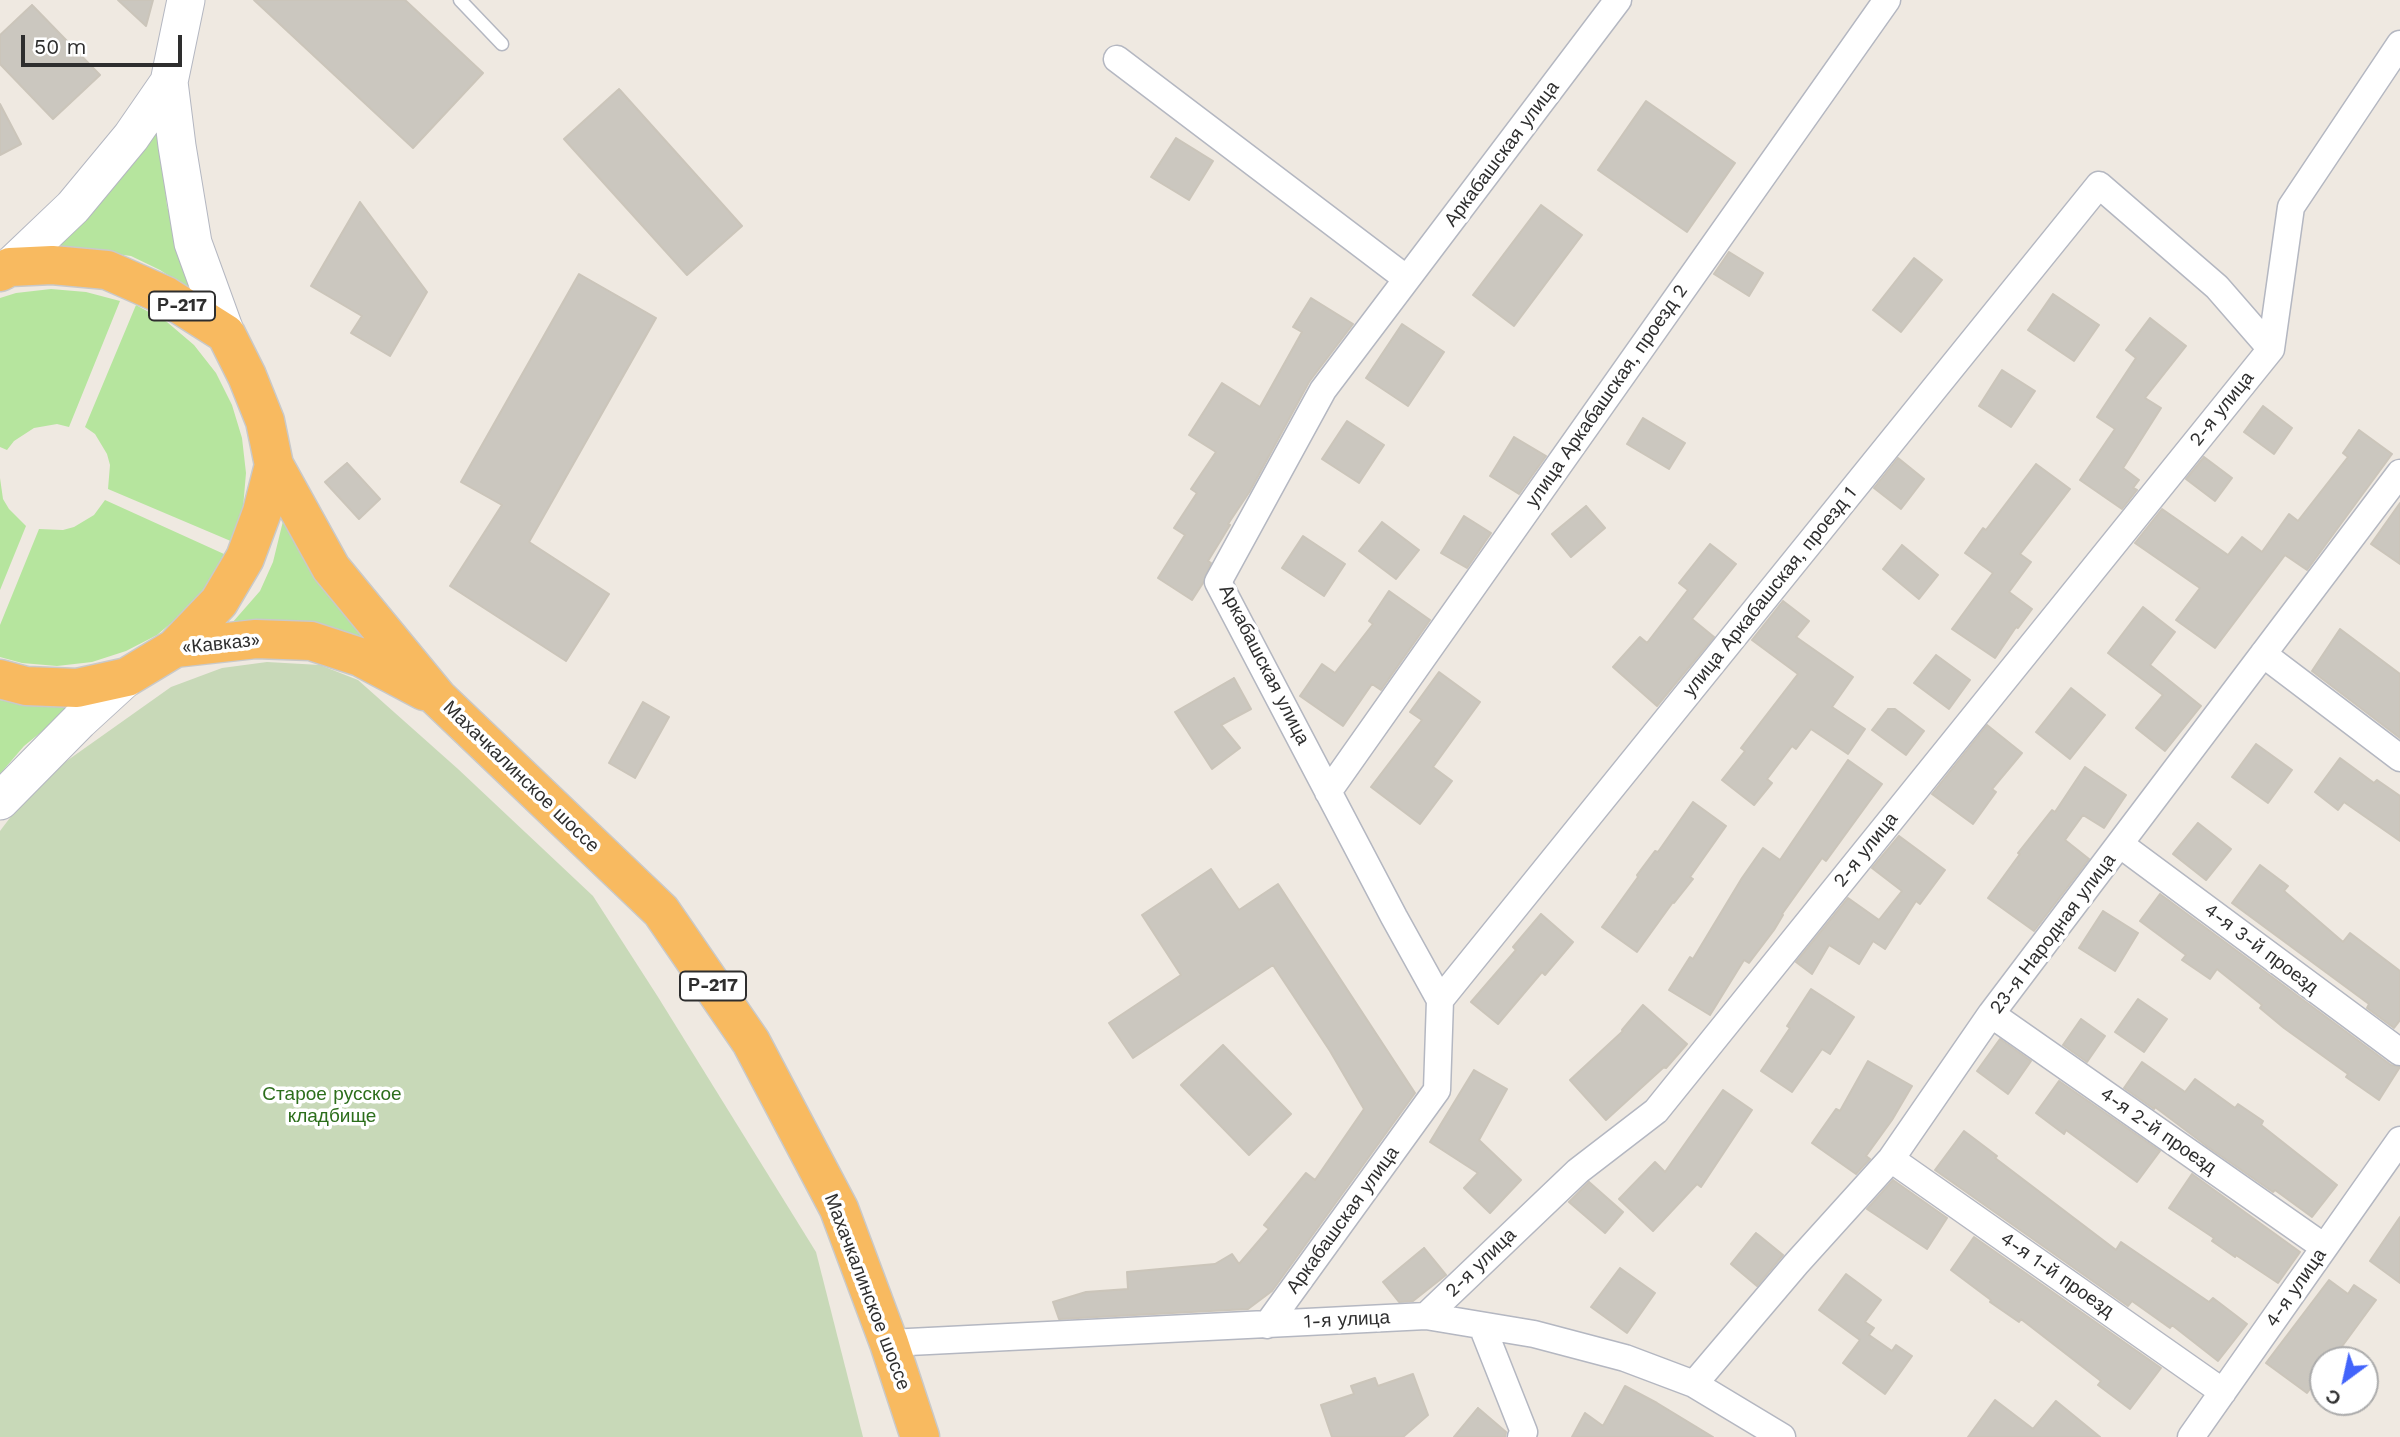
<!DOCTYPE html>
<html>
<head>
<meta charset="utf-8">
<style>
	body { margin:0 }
	#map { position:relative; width:2400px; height:1437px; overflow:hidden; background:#efe9e1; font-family:"Work Sans",sans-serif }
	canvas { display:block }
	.north { position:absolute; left:2309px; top:1346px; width:70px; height:70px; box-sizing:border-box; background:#fff; border:2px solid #ababab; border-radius:50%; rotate:213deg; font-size:19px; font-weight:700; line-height:28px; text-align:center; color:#2e2e2e }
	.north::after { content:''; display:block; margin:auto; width:24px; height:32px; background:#4264fb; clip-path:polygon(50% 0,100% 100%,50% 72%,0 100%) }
	.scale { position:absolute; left:21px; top:35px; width:161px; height:32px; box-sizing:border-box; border:4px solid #2e2e2e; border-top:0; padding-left:9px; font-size:21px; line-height:24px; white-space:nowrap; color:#2e2e2e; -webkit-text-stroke:5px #fff; paint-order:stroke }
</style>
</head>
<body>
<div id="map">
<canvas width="2400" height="1437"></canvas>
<div class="north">С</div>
<div class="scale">50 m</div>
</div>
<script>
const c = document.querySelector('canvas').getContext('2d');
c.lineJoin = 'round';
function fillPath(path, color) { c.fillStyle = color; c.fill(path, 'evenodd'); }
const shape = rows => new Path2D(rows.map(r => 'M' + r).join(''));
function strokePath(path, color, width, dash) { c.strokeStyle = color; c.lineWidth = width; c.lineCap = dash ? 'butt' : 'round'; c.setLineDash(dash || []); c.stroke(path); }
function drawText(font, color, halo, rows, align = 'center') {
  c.font = font + ' "Work Sans",sans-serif'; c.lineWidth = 7; c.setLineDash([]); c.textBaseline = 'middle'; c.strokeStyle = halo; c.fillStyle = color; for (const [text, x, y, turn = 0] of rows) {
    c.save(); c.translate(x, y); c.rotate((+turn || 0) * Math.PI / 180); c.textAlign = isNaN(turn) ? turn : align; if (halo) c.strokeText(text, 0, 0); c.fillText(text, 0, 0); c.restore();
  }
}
fillPath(shape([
	[159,132,167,206,179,247,199,295,160,270,131,256,63,247,45,249,148,133],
	[51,289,86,292,120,301,69,427,57,424,34,428,14,441,7,450,0,447,0,298,16,293],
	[136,305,167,322,194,345,216,373,232,405,242,438,246,473,243,508,233,542,108,489,110,465,107,454,95,434,85,427],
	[0,478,3,499,9,509,26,526,0,590],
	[105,500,224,554,207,585,184,612,157,635,126,651,92,662,57,666,22,663,0,657,0,625,39,529,63,530,74,527,94,515],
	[284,517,382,650,225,631,260,591,273,562],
	[0,700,37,705,72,703,50,725,24,746,0,774]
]), '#b6e59e');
fillPath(shape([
	[267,662,320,665,358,680,458,769,593,896,658,997,816,1252,863,1437,0,1437,0,831,37,782,171,687,222,668]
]), '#c8d9b8');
const building = shape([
	[118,0,153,0,146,26,118,0],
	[254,0,405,0,483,73,413,148,254,0],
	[32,5,100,75,53,119,0,64,0,35,32,5],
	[619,89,742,226,687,275,564,139,619,89],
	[1646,101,1735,163,1687,232,1598,170,1646,101],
	[0,104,21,144,0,155,0,104],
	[1176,138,1213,161,1189,200,1151,177,1176,138],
	[360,202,427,292,390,356,351,333,362,316,311,286,360,202],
	[1541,205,1582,235,1514,326,1473,295,1541,205],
	[1729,252,1763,273,1749,296,1714,274,1729,252],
	[1914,258,1942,280,1901,332,1873,310,1914,258],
	[579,274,656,318,529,542,609,594,566,661,450,586,502,505,461,482,579,274],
	[2053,294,2099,325,2074,361,2028,330,2053,294],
	[1311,298,1353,324,1309,382,1250,491,1228,524,1230,525,1208,561,1211,563,1203,583,1192,600,1158,578,1185,535,1174,528,1197,493,1191,489,1216,452,1189,435,1222,383,1260,407,1302,332,1293,327,1311,298],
	[2150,318,2186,346,2145,398,2161,408,2123,468,2139,480,2133,488,2137,490,2122,509,2080,480,2115,429,2097,417,2136,358,2126,350,2150,318],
	[1402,324,1444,352,1408,406,1366,378,1402,324],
	[2002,370,2035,391,2011,427,1979,406,2002,370],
	[2263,406,2292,428,2274,454,2244,432,2263,406],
	[1643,418,1685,443,1669,469,1627,444,1643,418],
	[1347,421,1384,445,1359,483,1322,459,1347,421],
	[2359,430,2392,454,2307,570,2285,555,2215,648,2176,620,2200,588,2135,543,2162,509,2228,555,2242,537,2262,552,2289,514,2298,521,2348,457,2343,453,2359,430],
	[1514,437,1546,456,1519,494,1490,476,1514,437],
	[2204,457,2232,478,2215,501,2186,479,2204,457],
	[1898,458,1924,479,1901,509,1874,488,1898,458],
	[347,463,380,499,359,519,325,482,347,463],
	[2036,464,2070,489,2020,554,2031,562,2009,592,2032,609,2018,628,2016,627,1995,658,1952,629,1993,573,1965,553,1983,528,1986,530,2036,464],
	[2400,503,2400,564,2371,544,2400,503],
	[1586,506,1605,528,1571,557,1552,534,1586,506],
	[1464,516,1491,533,1467,568,1441,553,1464,516],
	[1382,522,1419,550,1396,579,1359,551,1382,522],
	[1303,536,1345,564,1324,596,1282,568,1303,536],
	[1710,544,1736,564,1692,619,1714,637,1657,706,1613,667,1640,637,1647,643,1688,590,1679,583,1710,544],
	[1902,545,1938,575,1919,599,1883,569,1902,545],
	[1389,591,1430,620,1381,690,1372,684,1343,726,1300,696,1322,664,1335,673,1373,624,1369,621,1389,591],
	[1783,601,1809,621,1796,637,1853,677,1832,707,1865,729,1848,754,1811,729,1796,749,1792,746,1767,779,1772,783,1754,805,1722,780,1745,751,1741,748,1798,674,1752,640,1783,601],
	[2143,607,2175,632,2150,665,2201,706,2165,751,2136,728,2163,695,2108,653,2143,607],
	[2340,629,2400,674,2400,738,2312,671,2340,629],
	[1936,655,1970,680,1949,709,1914,683,1936,655],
	[1439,672,1480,702,1433,767,1452,781,1420,824,1371,787,1422,720,1410,712,1439,672],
	[1234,678,1251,709,1221,725,1240,748,1212,769,1175,712,1234,678],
	[2071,688,2105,715,2070,759,2036,732,2071,688],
	[643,702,669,717,635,778,609,763,643,702],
	[1888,709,1895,709,1924,731,1906,755,1872,730,1888,709],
	[1987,725,2022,753,1992,789,1996,792,1973,824,1932,794,1987,725],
	[2256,744,2292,770,2268,803,2232,777,2256,744],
	[2340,758,2374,783,2377,780,2400,796,2400,841,2344,802,2338,810,2315,792,2340,758],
	[1848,760,1882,784,1826,861,1822,858,1782,914,1783,915,1774,930,1749,963,1744,960,1710,1015,1669,990,1690,957,1693,959,1742,878,1763,848,1780,860,1848,760],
	[2085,767,2126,795,2104,828,2083,815,2065,840,2089,859,2034,931,1988,898,2020,854,2018,853,2052,810,2055,812,2085,767],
	[1693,802,1726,826,1690,877,1693,879,1674,903,1673,902,1637,952,1602,927,1638,877,1637,875,1655,851,1658,852,1693,802],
	[2198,823,2231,849,2206,880,2173,854,2198,823],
	[1899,836,1945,870,1920,904,1916,901,1885,949,1873,941,1859,964,1829,945,1812,974,1796,962,1848,898,1879,920,1902,891,1872,868,1899,836],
	[2260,865,2288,886,2284,891,2343,942,2350,933,2400,971,2400,1020,2394,1028,2367,1008,2369,1004,2232,903,2260,865],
	[1211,869,1239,910,1278,884,1415,1093,1272,1291,1248,1309,1059,1319,1053,1302,1086,1292,1128,1289,1127,1272,1215,1264,1232,1254,1239,1264,1269,1229,1264,1225,1306,1173,1315,1180,1364,1109,1330,1051,1273,965,1133,1058,1109,1023,1181,975,1142,915,1211,869],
	[2160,894,2391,1065,2400,1067,2379,1100,2346,1077,2348,1074,2284,1028,2260,1008,2262,1005,2217,969,2210,979,2182,960,2186,955,2140,921,2160,894],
	[2103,911,2138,933,2115,971,2079,948,2103,911],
	[1541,914,1573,942,1545,975,1542,972,1498,1024,1471,1002,1516,950,1513,947,1541,914],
	[1811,989,1854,1017,1830,1054,1822,1049,1792,1092,1761,1071,1790,1028,1787,1026,1811,989],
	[2138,999,2167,1019,2144,1052,2115,1032,2138,999],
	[1643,1005,1687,1044,1666,1068,1664,1067,1606,1120,1570,1080,1623,1031,1622,1030,1643,1005],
	[2081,1019,2105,1036,2087,1062,2063,1045,2081,1019],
	[2000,1039,2031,1061,2008,1094,1977,1071,2000,1039],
	[1223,1045,1291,1114,1249,1155,1181,1085,1223,1045],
	[1868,1061,1912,1086,1892,1120,1866,1156,1870,1159,1856,1174,1812,1143,1836,1109,1840,1111,1868,1061],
	[2142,1062,2185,1092,2195,1079,2235,1108,2238,1104,2263,1121,2261,1125,2337,1185,2312,1217,2275,1190,2273,1192,2208,1147,2155,1107,2154,1109,2124,1088,2142,1062],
	[1474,1070,1507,1089,1479,1140,1521,1180,1490,1213,1464,1188,1478,1173,1430,1142,1474,1070],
	[2059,1081,2160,1151,2137,1182,2066,1130,2064,1134,2036,1113,2059,1081],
	[1723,1090,1752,1110,1701,1187,1697,1184,1653,1231,1619,1199,1655,1162,1665,1172,1723,1090],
	[1964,1131,1997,1156,1995,1158,2116,1250,2121,1242,2209,1302,2213,1298,2247,1324,2218,1361,2172,1325,2170,1328,2132,1301,2128,1306,1935,1170,1964,1131],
	[2192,1174,2300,1252,2278,1283,2236,1255,2235,1257,2212,1241,2214,1238,2169,1208,2192,1174],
	[1893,1180,1947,1218,1927,1249,1867,1209,1893,1180],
	[1589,1182,1623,1212,1605,1233,1569,1202,1589,1182],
	[2400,1217,2400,1283,2370,1261,2400,1217],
	[1756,1233,1783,1255,1757,1286,1731,1264,1756,1233],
	[1974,1237,2161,1368,2130,1409,2098,1385,2101,1381,2021,1319,2019,1322,1990,1302,1991,1300,1951,1270,1974,1237],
	[1424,1248,1446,1275,1413,1301,1399,1302,1383,1282,1424,1248],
	[1620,1268,1655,1293,1627,1333,1591,1307,1620,1268],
	[1846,1274,1881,1300,1865,1322,1874,1328,1869,1335,1892,1351,1896,1345,1912,1356,1885,1394,1843,1363,1860,1340,1819,1310,1846,1274],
	[2329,1280,2348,1294,2354,1285,2376,1300,2332,1360,2323,1360,2323,1372,2307,1393,2266,1363,2329,1280],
	[1413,1374,1428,1415,1403,1437,1332,1437,1321,1405,1354,1394,1351,1386,1375,1378,1378,1386,1413,1374],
	[1625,1386,1657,1403,1713,1437,1572,1437,1585,1413,1603,1426,1625,1386],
	[1995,1400,2033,1429,2056,1401,2100,1437,1968,1437,1995,1400],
	[1478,1408,1506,1432,1505,1437,1454,1437,1478,1408]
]);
fillPath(building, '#cbc7bf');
strokePath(building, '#cbc5ba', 2);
const service = shape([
	[460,0,502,44]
]);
const minor = shape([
	[1117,59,1407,279],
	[2263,654,2400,758],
	[1328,792,1887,0],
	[2121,845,2400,1052],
	[1440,1000,2099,185,2217,287,2271,349],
	[1991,1014,2324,1247],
	[1891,1159,2223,1392],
	[1426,1316,1578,1171,1656,1111,2271,349,2291,207,2400,44],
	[1267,1325,1437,1090,1440,1000,1394,917,1218,582,1323,390,1618,0],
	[1482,1326,1524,1432,1521,1437],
	[889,1343,1426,1316,1534,1334,1625,1358,1694,1384,1782,1437],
	[1694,1384,1796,1264,1891,1159,1991,1014,2400,473],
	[2191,1437,2400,1140]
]);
const secondary = shape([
	[186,0,169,82,177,146,193,243,226,334],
	[10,267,73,207,131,137,169,82],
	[0,801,79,721,127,677]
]);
const trunk = shape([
	[0,272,10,267,52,265,107,270,166,296,226,334,247,376,265,421,274,465,331,568,438,698,661,911,751,1042,839,1209,889,1343,920,1437],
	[175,648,219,602,245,558,262,512,274,465],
	[0,679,26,686,77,688,127,677,175,648,256,639,311,641,360,657,424,691]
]);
strokePath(service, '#b4b7c1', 15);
strokePath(minor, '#b4b7c1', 29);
strokePath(secondary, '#b4b7c1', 39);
strokePath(trunk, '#c9c9c9', 41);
strokePath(service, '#fff', 12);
strokePath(minor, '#fff', 26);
strokePath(secondary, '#fff', 37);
strokePath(trunk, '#f8ba60', 38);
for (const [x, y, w] of [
	[182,306,66],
	[713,986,66]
]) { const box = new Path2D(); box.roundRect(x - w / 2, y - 14.5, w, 29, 5); c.fillStyle = '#fff'; c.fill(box); strokePath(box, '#2e2e2e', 2); }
drawText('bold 18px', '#2e2e2e', null, [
	["Р-217",182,306],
	["Р-217",713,986]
]);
drawText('19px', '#2e2e2e', '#fff', [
	["Аркабашская улица",1502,154,-53],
	["улица Аркабашская, проезд 2",1607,396,-55],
	["2-я улица",2222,409,-51],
	["улица Аркабашская, проезд 1",1770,592,-51],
	["«Кавказ»",221,644,-6],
	["Аркабашская улица",1264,665,63],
	["Махачкалинское шоссе",521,777,44],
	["2-я улица",1866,850,-51],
	["23-я Народная улица",2053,934,-53],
	["4-я 3-й проезд",2261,949,37],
	["4-я 2-й проезд",2158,1131,35],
	["Аркабашская улица",1343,1220,-54],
	["2-я улица",1481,1263,-44],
	["4-я 1-й проезд",2057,1275,35],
	["4-я улица",2296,1288,-55],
	["Махачкалинское шоссе",867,1292,69],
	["1-я улица",1347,1320,-3]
]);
drawText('19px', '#2c6e1b', '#fff', [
	["Старое русское",332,1094],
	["кладбище",332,1116]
]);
</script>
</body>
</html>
